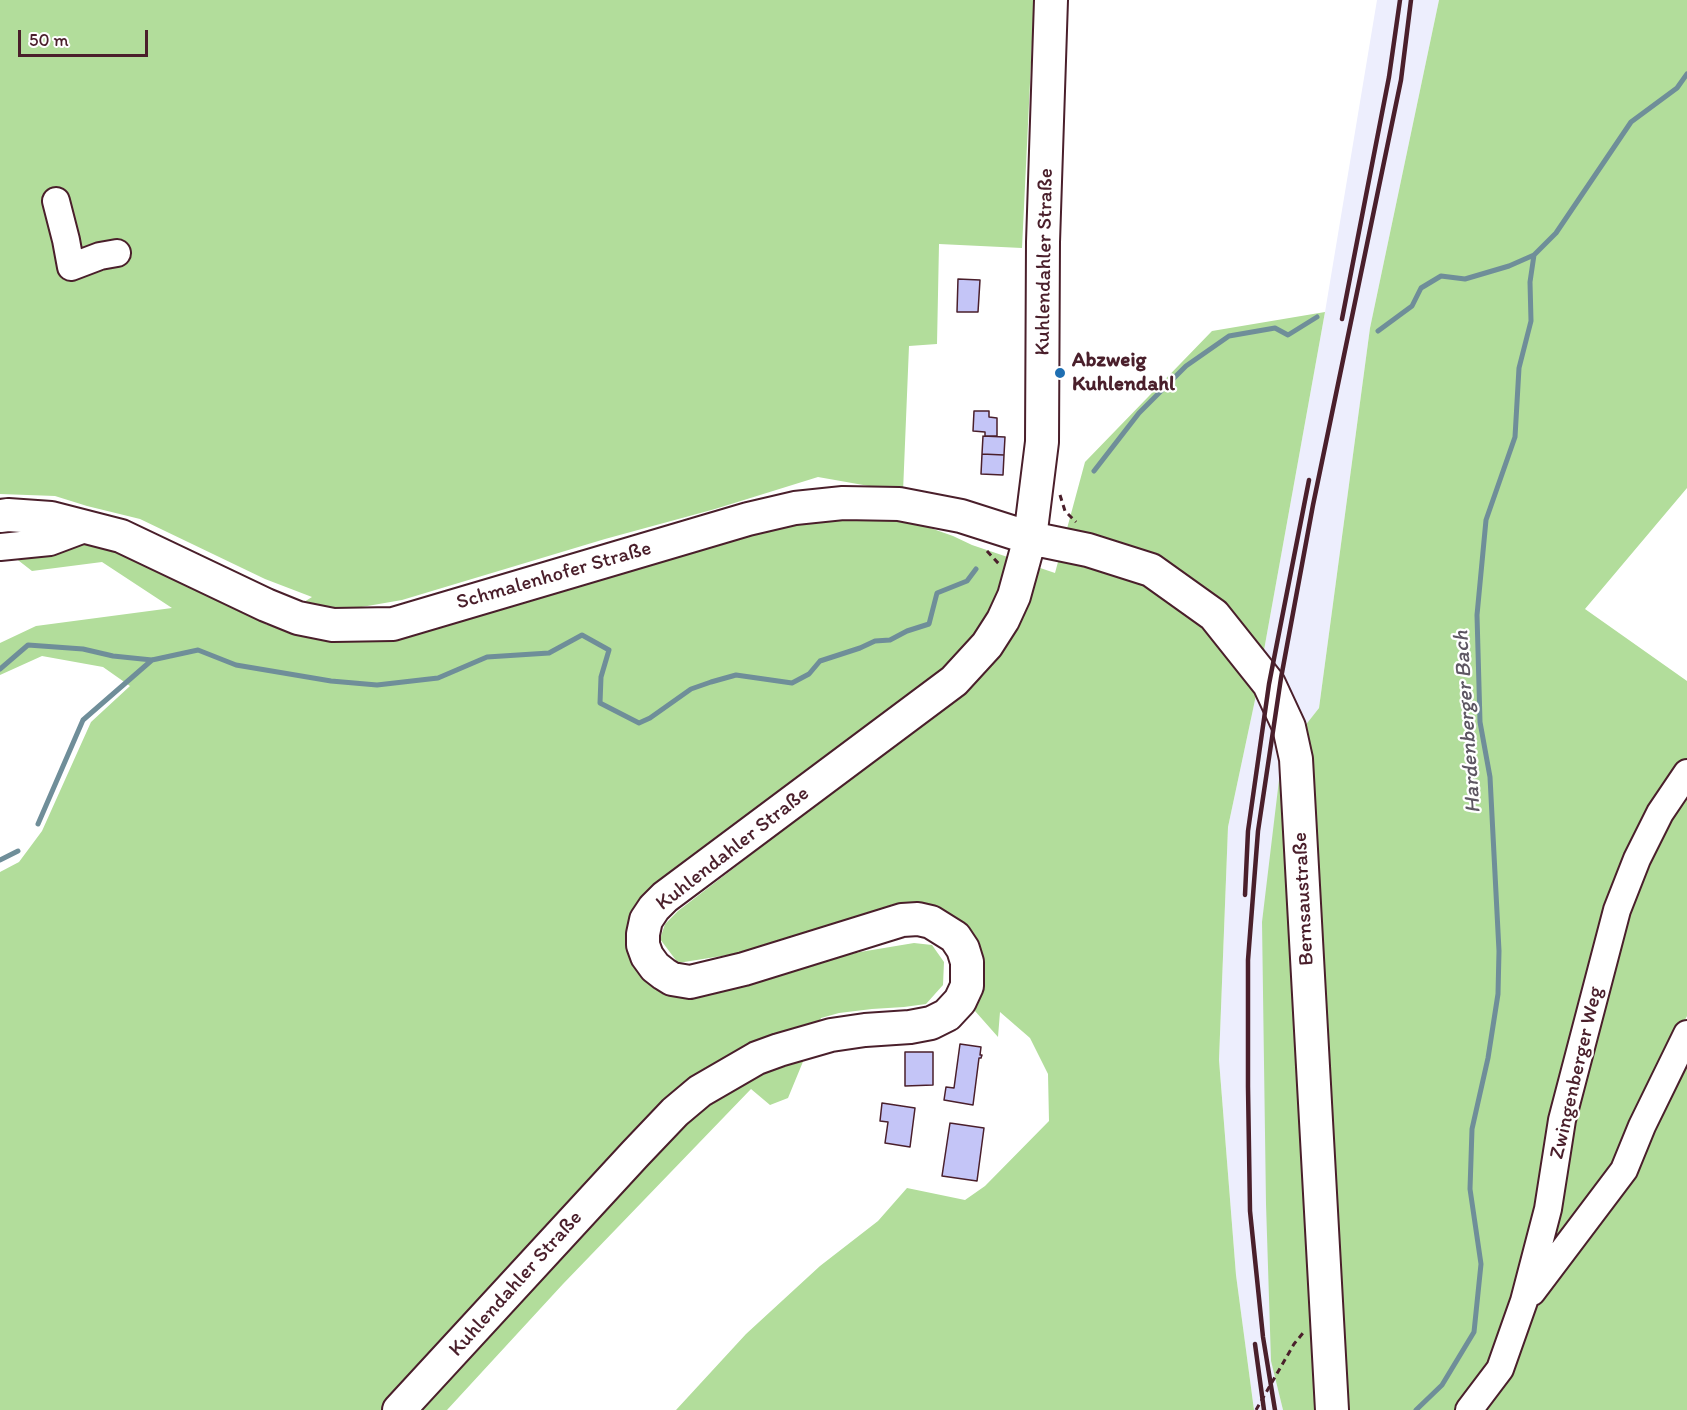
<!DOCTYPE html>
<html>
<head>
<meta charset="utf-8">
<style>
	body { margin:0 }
	#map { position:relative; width:1687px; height:1410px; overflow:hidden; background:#fff; font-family:Itim,sans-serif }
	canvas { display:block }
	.scale { position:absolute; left:18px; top:30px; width:130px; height:27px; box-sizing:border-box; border:3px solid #4a1f2b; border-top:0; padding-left:8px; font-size:18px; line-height:21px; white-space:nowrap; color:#4a1f2b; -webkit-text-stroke:4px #fff; paint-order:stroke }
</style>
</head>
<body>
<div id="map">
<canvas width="1687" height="1410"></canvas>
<div class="scale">50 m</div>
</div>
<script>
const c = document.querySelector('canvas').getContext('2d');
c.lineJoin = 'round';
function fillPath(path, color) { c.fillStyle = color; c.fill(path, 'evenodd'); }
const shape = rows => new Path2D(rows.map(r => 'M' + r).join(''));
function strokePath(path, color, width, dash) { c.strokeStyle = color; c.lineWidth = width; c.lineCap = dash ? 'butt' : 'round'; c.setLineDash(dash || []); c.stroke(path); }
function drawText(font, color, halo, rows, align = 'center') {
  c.font = font + ' Itim,sans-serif'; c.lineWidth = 4.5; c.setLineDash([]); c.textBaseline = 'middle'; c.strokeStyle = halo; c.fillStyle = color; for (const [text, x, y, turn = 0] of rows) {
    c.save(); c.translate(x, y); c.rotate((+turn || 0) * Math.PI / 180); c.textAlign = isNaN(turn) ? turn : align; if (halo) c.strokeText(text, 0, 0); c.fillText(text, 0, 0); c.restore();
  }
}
fillPath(shape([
	[1377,0,1439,0,1370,328,1319,708,1282,755,1271,1360,1283,1410,1254,1410,1236,1275,1219,1060,1228,827,1255,700,1325,312]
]), '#edeefd');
fillPath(shape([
	[0,0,1034,0,1022,248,939,244,937,344,909,346,903,492,818,477,715,509,605,539,402,600,350,609,315,635,565,585,834,514,879,515,916,523,953,536,972,545,1055,573,1085,462,1212,331,1325,312,1255,700,1228,827,1219,1060,1236,1275,1254,1410,676,1410,746,1334,820,1266,878,1221,907,1188,965,1200,985,1186,1049,1121,1048,1074,1030,1038,1000,1012,998,1037,975,1011,979,977,935,914,759,950,678,963,660,939,665,924,678,911,903,738,655,886,630,917,630,955,655,988,700,995,779,970,860,952,914,943,932,945,944,962,943,985,926,1004,904,1007,872,1009,839,1013,821,1018,788,1098,770,1105,751,1089,563,1284,447,1410,0,1410,0,872,19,862,42,831,91,722,130,686,103,667,42,656,0,675,0,643,36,626,172,608,102,562,32,571,14,557,100,542,202,588,267,625,312,597,265,579,140,519,87,506,55,496,0,494],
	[1439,0,1687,0,1687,488,1585,609,1687,681,1687,758,1669,784,1635,871,1687,779,1687,1016,1648,1094,1687,1039,1687,1410,1283,1410,1271,1361,1266,1204,1262,922,1282,755,1319,708,1370,328]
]), '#b2dd9b');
strokePath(shape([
	[1378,331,1412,306,1421,288,1441,276,1465,279,1509,266,1534,255],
	[1094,471,1139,413,1186,366,1229,336,1275,328,1288,335,1317,317],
	[0,669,28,645,83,649,113,656,152,660,198,650,236,665,331,681,377,685,438,678,487,657,549,653,582,635,609,650,601,677,600,703,639,723,650,718,691,689,711,682,736,675,792,683,809,674,820,661,860,648,875,641,890,640,907,631,929,624,937,593,967,581,976,569],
	[38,824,83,720,152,660],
	[0,860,18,851],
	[1416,1410,1442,1385,1474,1332,1481,1264,1470,1189,1472,1129,1488,1058,1498,994,1499,951,1490,777,1480,722,1477,615,1486,520,1515,437,1519,368,1531,321,1530,282,1534,255,1556,233,1631,122,1677,88,1687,74]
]), '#6f8e99', 5);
const building = shape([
	[958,279,980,280,978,312,957,312,958,279],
	[974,411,989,411,989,417,997,418,997,436,985,436,985,432,973,431,974,411],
	[983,436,1005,437,1004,455,982,454,983,436],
	[982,454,1004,455,1003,475,981,474,982,454],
	[960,1044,981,1047,980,1055,982,1055,981,1058,979,1058,973,1105,944,1100,946,1087,954,1088,960,1044],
	[905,1052,933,1052,933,1085,905,1086,905,1052],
	[882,1103,915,1108,910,1147,885,1143,888,1122,880,1121,882,1103],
	[950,1123,984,1128,977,1181,942,1176,950,1123]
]);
fillPath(building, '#c4c5f7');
strokePath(building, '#4a1f2b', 1.5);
const minor = shape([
	[56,201,66,240,71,267,100,256,117,253],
	[0,547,50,542,90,527],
	[1532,1292,1624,1170,1642,1126,1687,1034],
	[1469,1410,1500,1369,1524,1301,1548,1209,1562,1120,1617,910,1637,859,1660,813,1687,773]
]);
const major = shape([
	[0,516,8,515,51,518,121,536,266,605,298,618,333,625,393,624,748,519,795,508,843,503,899,504,961,516,1030,538,1088,550,1151,570,1214,615,1269,684,1289,727,1296,759,1332,1410],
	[399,1410,635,1154,675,1112,700,1091,757,1058,779,1050,831,1035,865,1030,910,1027,931,1023,947,1015,960,1001,967,986,967,962,963,949,955,937,931,922,918,919,902,920,744,969,690,982,672,979,664,974,655,967,647,956,643,945,643,934,646,920,654,908,665,897,954,681,987,645,1003,620,1014,596,1030,538,1042,442,1043,242,1051,0]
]);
strokePath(minor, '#4a1f2b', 30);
strokePath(major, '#4a1f2b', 36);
strokePath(shape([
	[1060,495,1065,511,1076,522],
	[987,551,999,564],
	[1256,1410,1294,1344,1303,1333]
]), '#4a1f2b', 3, [6, 4.5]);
strokePath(minor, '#fff', 26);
strokePath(major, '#fff', 32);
strokePath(shape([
	[1342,319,1389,77,1400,0],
	[1245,895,1248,831,1269,684,1309,480],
	[1255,1344,1264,1410],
	[1275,1410,1263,1337,1250,1211,1248,1087,1248,960,1258,831,1281,678,1313,505,1401,80,1411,0]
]), '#4a1f2b', 4.5);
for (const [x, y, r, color] of [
	[1060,373,6,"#1f6fb2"]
]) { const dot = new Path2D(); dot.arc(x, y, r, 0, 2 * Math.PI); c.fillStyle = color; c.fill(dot); strokePath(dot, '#fff', 2); }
drawText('21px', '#4a1f2b', '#fff', [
	["Kuhlendahler Straße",1045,262,-89],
	["Schmalenhofer Straße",554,576,-16],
	["Kuhlendahler Straße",733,849,-38],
	["Bernsaustraße",1304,899,-93],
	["Zwingenberger Weg",1577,1073,-77],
	["Kuhlendahler Straße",516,1284,-48]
]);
drawText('bold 21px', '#4a1f2b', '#fff', [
	["Abzweig",1072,361],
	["Kuhlendahl",1072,385]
], 'left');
drawText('italic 22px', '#5d5662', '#fff', [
	["Hardenberger Bach",1468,722,-94]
]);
</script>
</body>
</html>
